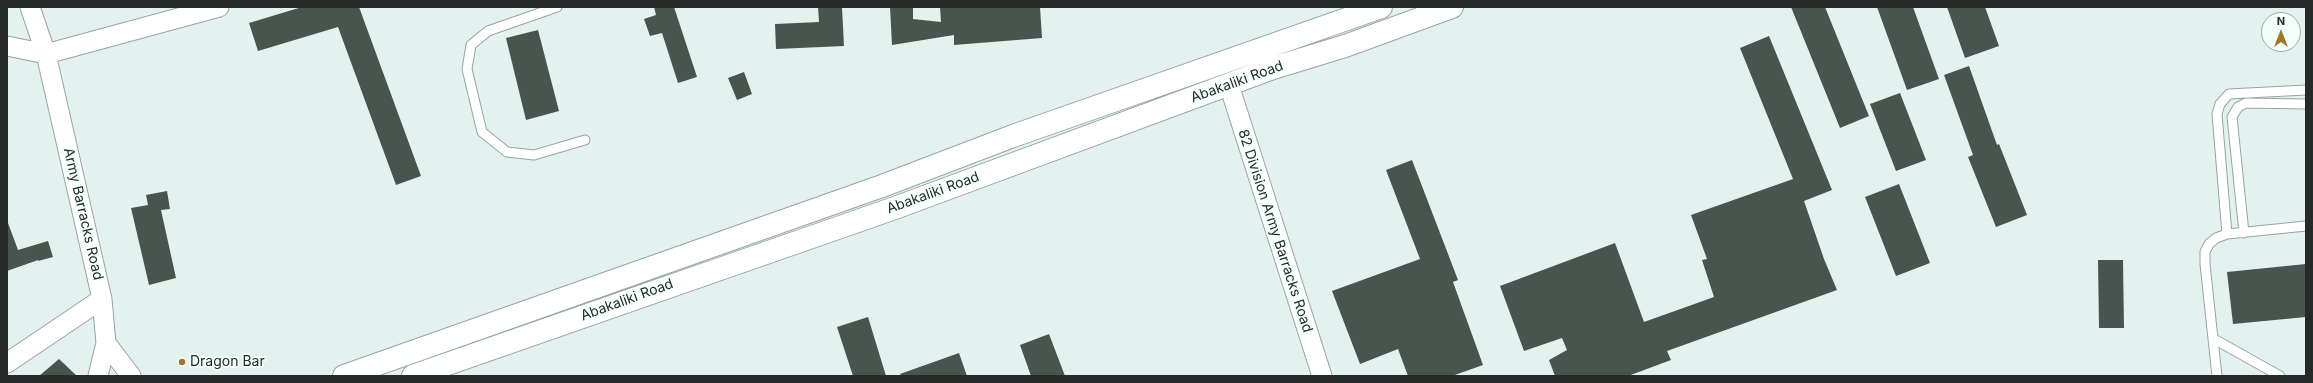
<!DOCTYPE html>
<html>
<head>
<meta charset="utf-8">
<style>
	body { margin:0 }
	#map { position:relative; width:2313px; height:383px; overflow:hidden; background:#e3f2ee; font-family:Inter,sans-serif }
	canvas { display:block }
	.frame { position:absolute; inset:0; border:8px solid #252a29; pointer-events:none }
	.north { position:absolute; left:2261px; top:12px; width:40px; height:40px; box-sizing:border-box; background:#f3fffb; border:1px solid #a1aaa7; border-radius:50%; rotate:0deg; font-size:11px; font-weight:700; line-height:16px; text-align:center; color:#252a29 }
	.north::after { content:''; display:block; margin:auto; width:14px; height:18px; background:#a37527; clip-path:polygon(50% 0,100% 100%,50% 72%,0 100%) }
</style>
</head>
<body>
<div id="map">
<canvas width="2313" height="383"></canvas>
<div class="frame"></div>
<div class="north">N</div>
</div>
<script>
const c = document.querySelector('canvas').getContext('2d');
c.lineJoin = 'round';
function fillPath(path, color) { c.fillStyle = color; c.fill(path, 'evenodd'); }
const shape = rows => new Path2D(rows.map(r => 'M' + r).join(''));
function strokePath(path, color, width, dash) { c.strokeStyle = color; c.lineWidth = width; c.lineCap = dash ? 'butt' : 'round'; c.setLineDash(dash || []); c.stroke(path); }
function drawText(font, color, halo, rows, align = 'center') {
  c.font = font + ' Inter,sans-serif'; c.lineWidth = 4; c.setLineDash([]); c.textBaseline = 'middle'; c.strokeStyle = halo; c.fillStyle = color; for (const [text, x, y, turn = 0] of rows) {
    c.save(); c.translate(x, y); c.rotate((+turn || 0) * Math.PI / 180); c.textAlign = isNaN(turn) ? turn : align; if (halo) c.strokeText(text, 0, 0); c.fillText(text, 0, 0); c.restore();
  }
}
fillPath(shape([
	[302,7,359,7,421,176,396,185,338,27,258,51,249,23],
	[654,7,674,7,697,77,678,83,662,33,650,36,644,19,656,15],
	[818,7,842,7,844,46,776,49,775,24,819,22],
	[890,7,913,7,913,19,941,22,940,7,1040,7,1042,38,954,45,954,35,892,45],
	[1791,7,1825,7,1869,116,1840,128],
	[1877,7,1913,7,1939,79,1907,90],
	[1947,7,1985,7,1999,46,1965,58],
	[538,30,559,111,526,120,506,38],
	[1769,36,1832,190,1804,201,1824,259,1837,290,1667,351,1671,360,1628,376,1555,376,1549,360,1567,350,1562,338,1524,351,1500,286,1615,243,1644,322,1714,297,1702,260,1707,259,1691,215,1793,179,1740,48],
	[1969,66,1997,145,1999,144,2027,215,1996,227,1968,157,1973,155,1944,75],
	[744,72,752,94,737,100,728,78],
	[1900,93,1926,160,1896,171,1870,104],
	[1412,160,1458,280,1453,282,1483,365,1452,376,1408,376,1398,349,1360,364,1332,291,1420,259,1386,170],
	[1899,184,1930,263,1896,276,1865,197],
	[167,191,170,209,161,210,176,278,149,285,131,208,148,205,146,195],
	[8,223,18,250,48,241,53,257,38,261,38,260,7,271],
	[2098,260,2123,260,2124,328,2099,328],
	[2306,264,2306,317,2233,324,2227,272],
	[868,317,886,376,853,376,837,327],
	[1049,334,1065,376,1031,376,1020,345],
	[959,353,967,376,901,376,900,374],
	[59,359,77,376,39,376]
]), '#4a544e');
const lane = shape([
	[557,7,488,31,471,45,467,69,482,132,507,152,534,155,585,140],
	[2244,233,2232,117,2238,107,2246,103,2306,104],
	[2227,234,2217,114,2220,104,2229,94,2306,90],
	[2214,339,2280,376],
	[2217,376,2205,264,2205,252,2209,244,2216,238,2227,234,2306,226]
]);
const street = shape([
	[30,7,46,54,102,299,106,343,98,376],
	[7,46,46,54,219,7],
	[1229,85,1322,376],
	[106,343,131,376],
	[7,363,102,299]
]);
const primary = shape([
	[344,376,882,186,1013,136,1381,7],
	[413,376,892,209,1273,68,1345,46,1452,7]
]);
strokePath(lane, '#97a5a2', 11);
strokePath(street, '#97a5a2', 21);
strokePath(primary, '#97a5a2', 24);
strokePath(lane, '#fff', 9);
strokePath(street, '#fff', 19);
strokePath(primary, '#fff', 22);
for (const [x, y, r, color] of [
	[182,362,4,"#a37527"]
]) { const dot = new Path2D(); dot.arc(x, y, r, 0, 2 * Math.PI); c.fillStyle = color; c.fill(dot); strokePath(dot, '#f3fffb', 1.5); }
drawText('14px', '#252a29', '#f3fffb', [
	["Abakaliki Road",1237,82,-20],
	["Abakaliki Road",933,193,-20],
	["Army Barracks Road",83,214,77],
	["82 Division Army Barracks Road",1275,231,72],
	["Abakaliki Road",627,300,-20]
]);
drawText('14px', '#252a29', '#f3fffb', [
	["Dragon Bar",190,362]
], 'left');
</script>
</body>
</html>
